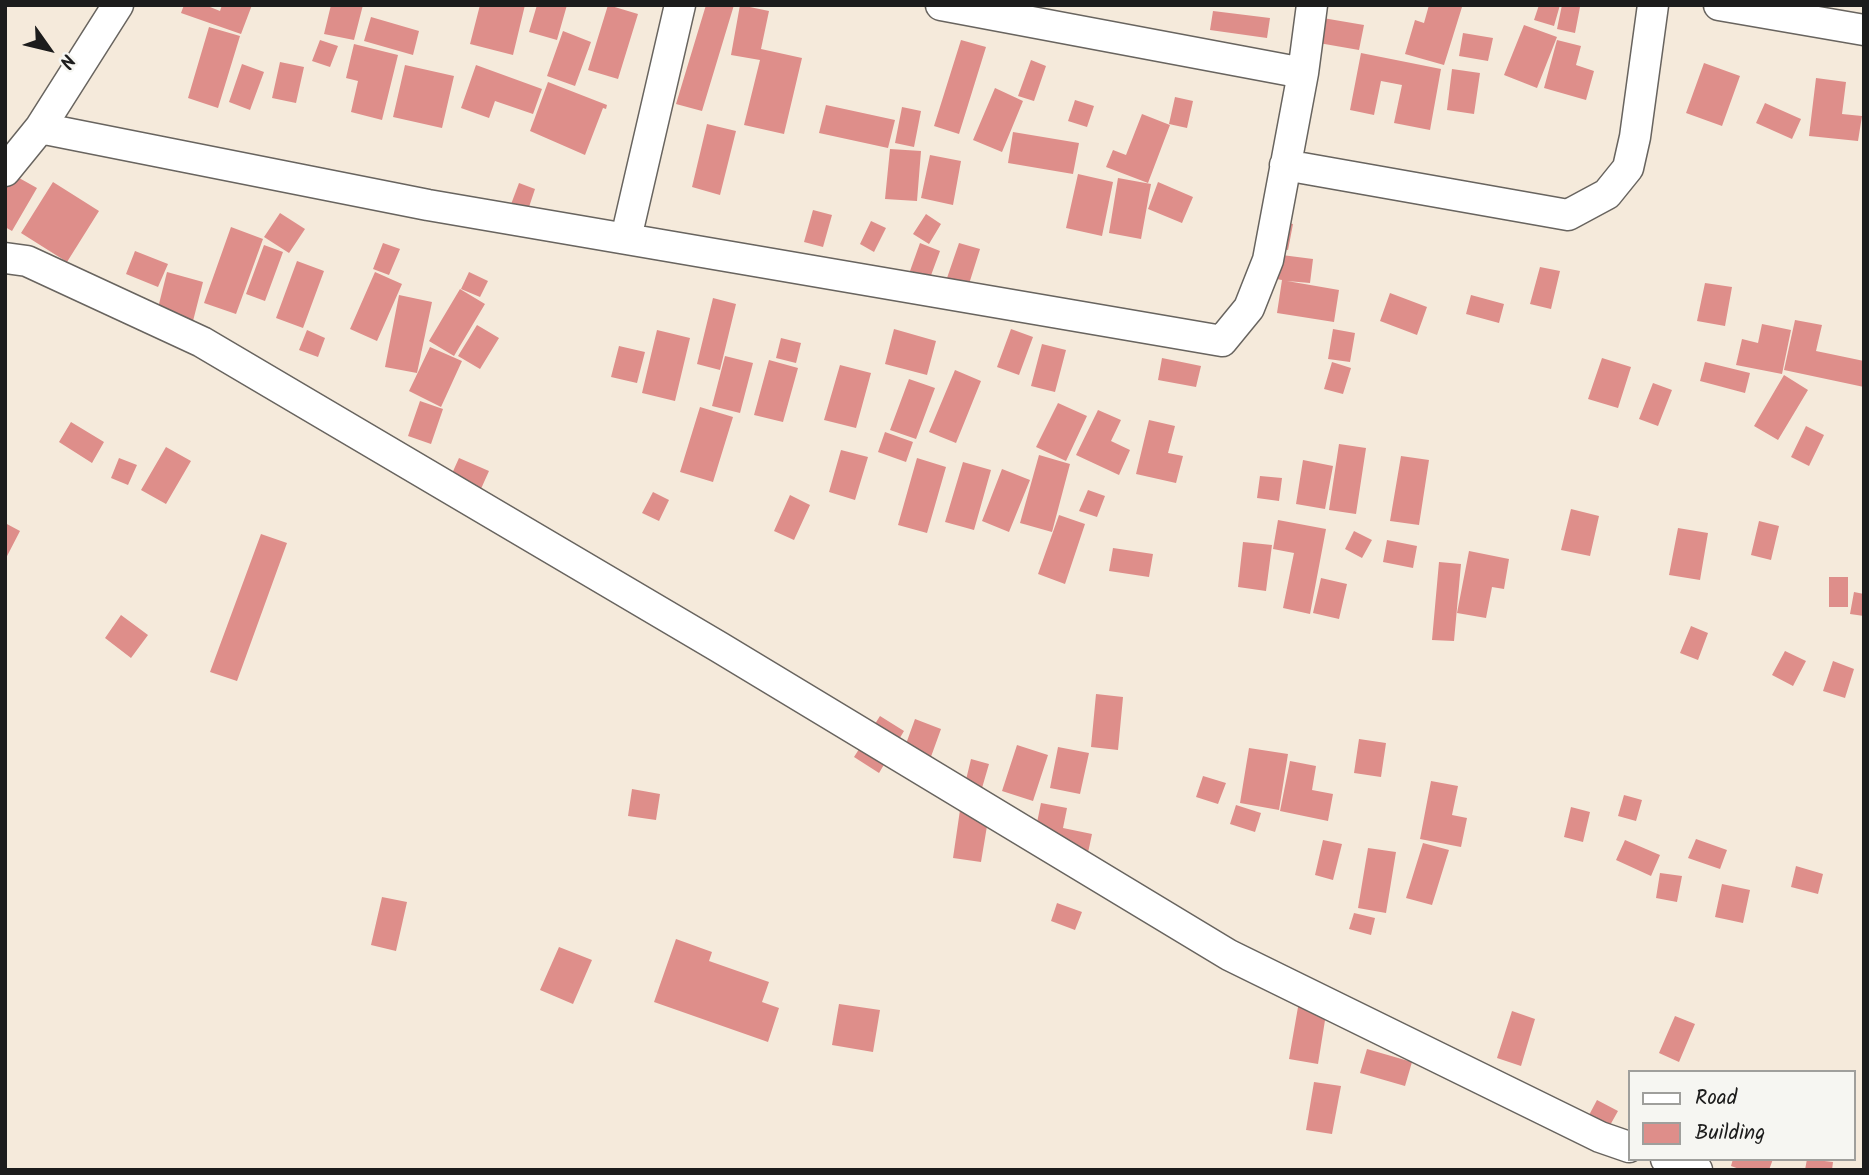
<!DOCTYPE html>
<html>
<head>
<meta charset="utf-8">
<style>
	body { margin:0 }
	#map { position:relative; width:1869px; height:1175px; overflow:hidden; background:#f5eadb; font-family:Kalam,sans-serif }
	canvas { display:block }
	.frame { position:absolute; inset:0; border:7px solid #1c1c1c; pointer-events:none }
	.legend { position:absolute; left:1628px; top:1070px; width:228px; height:91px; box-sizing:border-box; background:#f6f6f2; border:2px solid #9f9f9c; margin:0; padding:9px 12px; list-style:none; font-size:21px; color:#1c1c1c }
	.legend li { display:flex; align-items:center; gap:14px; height:35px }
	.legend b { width:35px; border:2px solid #9f9f9c }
	.north { position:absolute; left:14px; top:14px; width:70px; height:70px; -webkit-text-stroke:5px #f6f6f2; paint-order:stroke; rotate:124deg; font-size:19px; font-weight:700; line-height:28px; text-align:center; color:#1c1c1c }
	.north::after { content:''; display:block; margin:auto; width:24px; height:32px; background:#1c1c1c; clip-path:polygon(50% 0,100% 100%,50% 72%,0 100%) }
</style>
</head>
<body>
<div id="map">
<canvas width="1869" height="1175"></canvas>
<div class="frame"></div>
<ul class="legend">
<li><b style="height:9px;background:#fff"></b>Road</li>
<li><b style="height:19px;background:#de8e8a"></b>Building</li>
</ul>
<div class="north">N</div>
</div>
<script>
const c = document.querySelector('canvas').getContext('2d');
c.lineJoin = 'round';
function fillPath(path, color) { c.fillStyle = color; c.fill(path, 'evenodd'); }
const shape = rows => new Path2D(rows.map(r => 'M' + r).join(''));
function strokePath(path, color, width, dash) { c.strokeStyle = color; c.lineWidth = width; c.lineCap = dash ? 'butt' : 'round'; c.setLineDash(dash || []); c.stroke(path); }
fillPath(shape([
	[184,5,205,5,220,11,222,5,252,5,241,34,181,13],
	[331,5,363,5,354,40,324,34],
	[480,5,525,5,513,55,470,44],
	[537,5,567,5,557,40,529,32],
	[608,5,638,14,618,79,588,70],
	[706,5,734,5,702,111,676,104],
	[740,5,769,11,761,49,802,58,784,134,744,125,760,60,731,55],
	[1429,5,1462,7,1444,65,1405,54,1415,20,1424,23],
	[1539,5,1560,5,1554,26,1534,20],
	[1562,5,1580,7,1575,33,1557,29],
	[1213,11,1270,18,1267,38,1210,30],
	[371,17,419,31,413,55,364,41],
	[1317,17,1364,25,1359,50,1313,42],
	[1524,25,1557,37,1537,88,1504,75],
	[209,27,240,36,218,108,188,98],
	[563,31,591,42,575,86,547,76],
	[1463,33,1493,38,1488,61,1459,56],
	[320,40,338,46,330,67,312,61],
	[961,40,986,47,959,134,934,126],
	[1557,40,1581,46,1576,65,1594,71,1586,100,1544,88],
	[354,44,398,55,382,120,351,112,358,81,346,78],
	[1361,53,1441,69,1430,130,1394,123,1402,85,1381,81,1374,115,1350,110],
	[1031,60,1046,66,1034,101,1018,96],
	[280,62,304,67,296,103,272,98],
	[1704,63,1740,76,1722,126,1686,113],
	[242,64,264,72,250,110,229,102],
	[405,65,454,76,442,128,393,117],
	[476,65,542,89,533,114,495,101,489,118,461,108],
	[1452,69,1480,73,1474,114,1447,110],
	[1816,78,1846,82,1842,114,1862,116,1858,141,1809,136],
	[548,82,607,105,606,109,603,108,585,155,530,131],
	[995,88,1023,101,1002,152,973,140],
	[1175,97,1193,101,1187,128,1169,124],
	[1075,100,1094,106,1087,127,1068,121],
	[1765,103,1801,119,1792,139,1756,123],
	[826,105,895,120,888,148,819,133],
	[902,107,921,111,914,147,895,143],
	[1142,114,1170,125,1148,183,1106,167,1113,150,1126,155],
	[707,124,736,131,720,195,692,187],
	[1013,132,1079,143,1073,174,1008,163],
	[890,149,921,151,917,201,885,199],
	[930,155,961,161,953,205,921,198],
	[12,174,37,188,12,231,5,227,5,185],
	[1078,174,1113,182,1102,236,1066,228],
	[1118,178,1151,184,1141,239,1109,233],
	[53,182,99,211,67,262,21,233],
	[1158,182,1193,197,1182,223,1148,209],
	[519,183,535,189,527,213,510,207],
	[813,210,832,215,823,247,804,242],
	[280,213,305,229,289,253,264,237],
	[926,214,941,224,929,244,913,234],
	[871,221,886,228,874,252,860,244],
	[1280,222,1293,224,1288,250,1275,247],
	[231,227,263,239,236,314,204,303],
	[383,243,400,249,389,275,373,269],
	[920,243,940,251,930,278,910,271],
	[959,243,980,249,969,284,947,278],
	[264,245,283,252,265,301,246,294],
	[135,251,168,264,158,287,126,274],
	[1274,254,1313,259,1310,283,1287,281,1339,290,1334,322,1277,313,1282,280,1271,278],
	[297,261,324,271,303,328,276,318],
	[1540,267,1560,271,1551,309,1530,304],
	[167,272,203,282,193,321,157,312],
	[375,272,402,284,377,341,350,329],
	[469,272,488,281,480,297,461,289],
	[1705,283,1732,287,1725,326,1697,321],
	[460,289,485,304,454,356,429,341],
	[1390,293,1427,307,1417,335,1380,321],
	[399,295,432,302,417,373,385,367],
	[1471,295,1504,304,1499,323,1466,314],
	[713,298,736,304,720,370,697,364],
	[1795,320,1822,325,1816,351,1864,361,1864,387,1784,370],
	[1762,324,1791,330,1782,374,1736,365,1742,339,1758,343],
	[477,325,499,338,480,369,458,356],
	[894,329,936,341,927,375,885,364],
	[1011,329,1033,337,1019,375,997,367],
	[1333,329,1355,333,1350,362,1328,359],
	[307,330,325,338,318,357,299,350],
	[657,330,690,338,675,401,642,393],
	[781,338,801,343,796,363,776,358],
	[1042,344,1066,350,1055,392,1031,386],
	[619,346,645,352,637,383,611,377],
	[430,347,462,361,441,407,409,391],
	[725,356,753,363,740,413,712,406],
	[1162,358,1201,366,1196,387,1158,380],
	[1602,358,1631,367,1618,408,1588,399],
	[769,360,798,368,783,422,754,415],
	[1332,362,1351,368,1343,394,1324,389],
	[1705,362,1750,373,1745,393,1700,381],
	[840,365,871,373,856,428,824,420],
	[955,370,981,381,956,443,929,432],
	[1784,375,1808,390,1778,440,1754,426],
	[909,379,935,388,916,439,890,430],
	[1653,383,1672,390,1658,426,1639,419],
	[420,401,443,409,431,444,408,436],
	[1058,403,1087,416,1066,461,1036,447],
	[700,407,733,417,713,482,680,472],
	[1098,410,1121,420,1111,441,1130,450,1119,475,1076,455],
	[1149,420,1175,426,1168,453,1183,456,1176,483,1136,474],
	[71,422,104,442,92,463,59,442],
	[1806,426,1824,435,1809,466,1791,457],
	[885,432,913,442,906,462,878,452],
	[1339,444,1366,448,1356,514,1329,510],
	[166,447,191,461,166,504,141,490],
	[841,450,868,457,855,500,829,492],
	[1039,455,1070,464,1052,532,1020,523],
	[1401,456,1429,460,1419,525,1390,521],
	[119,458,137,465,128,485,111,478],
	[459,458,489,471,480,491,450,478],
	[917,458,946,467,927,533,898,525],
	[1303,460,1333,466,1325,509,1296,504],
	[963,462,991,470,974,530,945,522],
	[1002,469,1030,480,1009,532,982,521],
	[1260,476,1282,478,1279,501,1257,498],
	[1088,490,1105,496,1097,517,1079,511],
	[653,492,669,500,659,521,642,513],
	[790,495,810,505,794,540,774,531],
	[1571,509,1599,516,1590,556,1561,550],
	[1059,515,1085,524,1065,584,1038,574],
	[1278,520,1326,529,1310,614,1283,608,1294,553,1273,549],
	[1759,521,1779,526,1771,560,1751,555],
	[5,523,20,531,5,560],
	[1678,528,1708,533,1700,580,1669,575],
	[1354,531,1372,540,1362,558,1345,549],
	[261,534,287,543,237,681,210,672],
	[1387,540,1417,546,1413,568,1383,562],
	[1243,542,1272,545,1266,591,1238,587],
	[1113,548,1153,554,1149,577,1109,571],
	[1469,551,1509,559,1504,589,1492,587,1486,618,1457,613],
	[1439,562,1461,564,1454,641,1432,640],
	[1829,577,1848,577,1848,607,1829,607],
	[1321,578,1347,584,1339,619,1313,613],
	[1854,592,1864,594,1864,616,1850,614],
	[121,615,148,635,131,658,105,638],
	[1691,626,1708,633,1698,660,1680,653],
	[1785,651,1806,661,1793,686,1772,675],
	[1833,661,1854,669,1845,698,1823,691],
	[1096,694,1123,697,1118,750,1091,747],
	[880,716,904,731,879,773,854,757],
	[915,719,941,729,928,765,902,755],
	[1359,739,1386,743,1381,777,1354,773],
	[1017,745,1048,755,1033,801,1002,791],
	[1058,747,1089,753,1080,794,1050,788],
	[1249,748,1288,754,1279,810,1240,803],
	[971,759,989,764,982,788,965,784],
	[1290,761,1316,766,1312,790,1333,794,1328,821,1280,811],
	[1203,776,1226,783,1218,804,1196,797],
	[1431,781,1458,786,1452,815,1467,818,1461,847,1420,839],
	[632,789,660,794,656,820,628,816],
	[1624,795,1642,800,1636,821,1618,816],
	[1041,803,1067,808,1063,828,1092,834,1086,862,1031,852],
	[1236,805,1261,813,1255,832,1230,824],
	[1571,807,1590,812,1583,842,1564,837],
	[960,810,989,814,981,862,953,858],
	[1696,839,1727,850,1720,869,1688,858],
	[1323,840,1342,844,1333,880,1315,875],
	[1625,840,1660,855,1651,876,1616,860],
	[1423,843,1449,850,1432,905,1406,898],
	[1368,848,1396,852,1386,913,1358,908],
	[1796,866,1823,874,1818,894,1791,887],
	[1660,873,1682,876,1677,902,1656,898],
	[1722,884,1750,890,1743,923,1715,917],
	[382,897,407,902,396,951,371,945],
	[1057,903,1082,912,1075,930,1051,921],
	[1354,913,1375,918,1371,935,1349,929],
	[676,939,712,952,709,961,769,982,762,1002,779,1008,768,1042,654,1002],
	[559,947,592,960,573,1004,540,990],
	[1302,984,1330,989,1318,1064,1289,1059],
	[839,1004,880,1010,873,1052,832,1045],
	[1512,1011,1535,1019,1521,1066,1497,1058],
	[1675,1016,1695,1024,1679,1062,1659,1053],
	[1367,1049,1412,1062,1405,1086,1360,1073],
	[1314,1082,1341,1086,1332,1134,1306,1130],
	[1597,1100,1618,1111,1599,1145,1579,1134],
	[1733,1159,1773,1159,1769,1170,1742,1170,1731,1166],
	[1807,1159,1833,1162,1832,1170,1805,1170]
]), '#de8e8a');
const minor = shape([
	[941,5,1303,73],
	[1719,5,1864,30],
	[40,128,428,205,1222,341,1249,308,1268,260,1303,73,1312,5],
	[1285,165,1568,215,1607,194,1628,168,1635,137,1653,5],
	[5,171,40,128,118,5],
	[626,238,680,5],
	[5,258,27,261,202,342,719,647,1229,955,1600,1137,1629,1147],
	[1666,1159,1697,1170]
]);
strokePath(minor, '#68645f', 33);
strokePath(minor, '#fff', 30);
</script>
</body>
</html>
